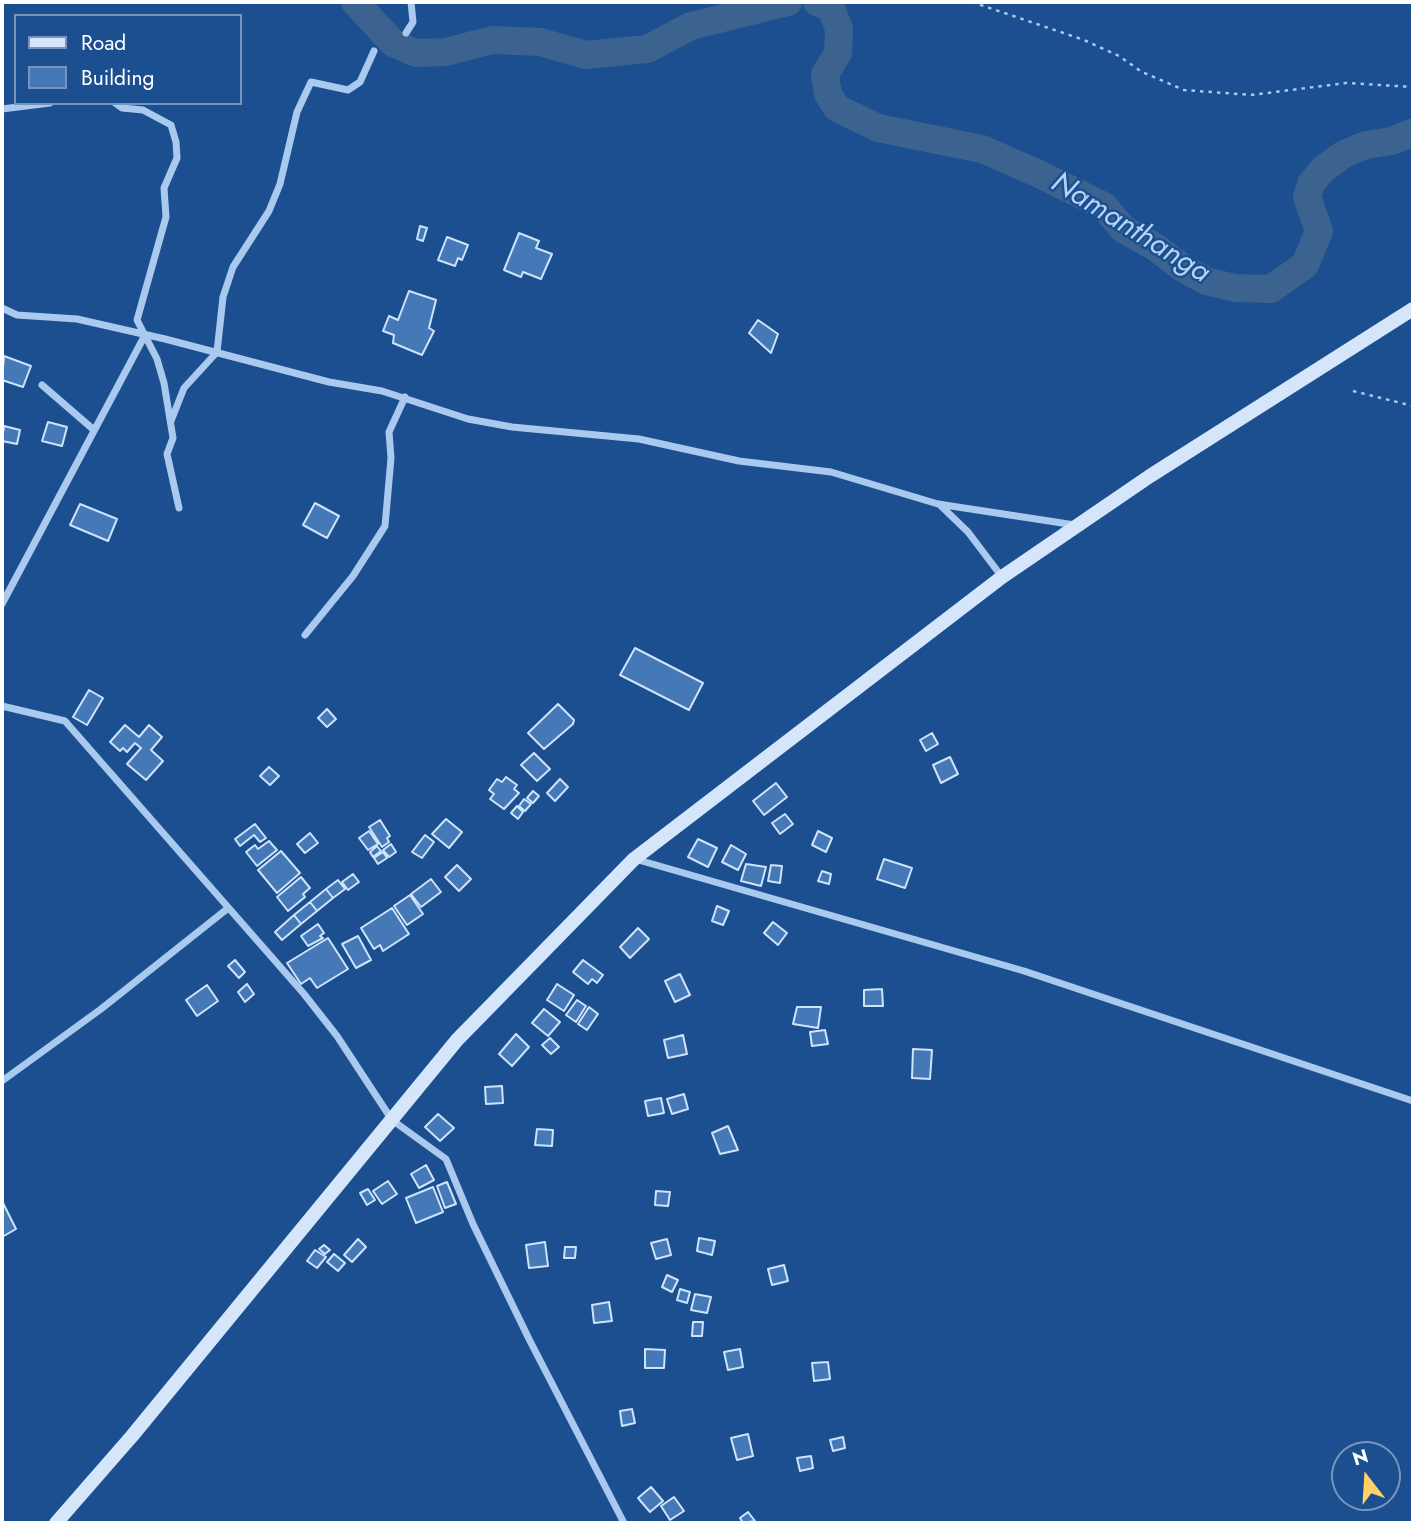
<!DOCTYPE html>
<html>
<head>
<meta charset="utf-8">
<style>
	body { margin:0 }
	#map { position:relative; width:1415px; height:1525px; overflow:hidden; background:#1b4f8f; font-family:Jost,sans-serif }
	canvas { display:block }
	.frame { position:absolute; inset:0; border:4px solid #fff; pointer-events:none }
	.legend { position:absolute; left:14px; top:14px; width:228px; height:91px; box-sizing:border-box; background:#1b4f8f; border:2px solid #7695bc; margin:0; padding:9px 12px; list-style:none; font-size:21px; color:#fff }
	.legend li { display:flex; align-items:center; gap:14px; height:35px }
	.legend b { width:35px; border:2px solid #7695bc }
	.north { position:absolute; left:1331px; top:1441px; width:70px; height:70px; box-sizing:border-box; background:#1b4f8f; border:2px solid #7695bc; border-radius:50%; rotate:343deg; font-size:19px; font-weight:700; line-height:28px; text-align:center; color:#fff }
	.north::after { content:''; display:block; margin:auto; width:24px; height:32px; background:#ffd166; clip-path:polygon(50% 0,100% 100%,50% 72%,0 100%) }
</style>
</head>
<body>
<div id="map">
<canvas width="1415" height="1525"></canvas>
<div class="frame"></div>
<ul class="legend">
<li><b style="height:9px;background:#d6e6fa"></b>Road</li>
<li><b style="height:19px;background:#4478b7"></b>Building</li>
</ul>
<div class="north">N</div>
</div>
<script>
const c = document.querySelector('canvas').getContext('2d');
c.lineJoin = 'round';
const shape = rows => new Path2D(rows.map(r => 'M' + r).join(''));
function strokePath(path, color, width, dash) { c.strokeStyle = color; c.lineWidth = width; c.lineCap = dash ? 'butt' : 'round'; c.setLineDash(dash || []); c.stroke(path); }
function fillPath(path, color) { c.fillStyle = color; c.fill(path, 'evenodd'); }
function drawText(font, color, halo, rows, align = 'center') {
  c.font = font + ' Jost,sans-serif'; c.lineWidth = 5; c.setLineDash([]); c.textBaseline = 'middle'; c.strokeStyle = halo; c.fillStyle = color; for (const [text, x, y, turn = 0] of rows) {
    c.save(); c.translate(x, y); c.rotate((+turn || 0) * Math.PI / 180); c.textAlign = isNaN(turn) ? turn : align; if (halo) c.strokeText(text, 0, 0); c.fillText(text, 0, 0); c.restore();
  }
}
strokePath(shape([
	[355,2,393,43,416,53,446,52,492,40,540,42,586,55,647,49,691,26,788,2],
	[817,2,831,8,839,29,838,53,825,74,828,94,837,108,878,128,982,149,1037,173,1104,206,1123,229,1155,247,1183,268,1206,281,1235,288,1271,289,1305,265,1319,231,1307,197,1311,184,1323,169,1344,154,1366,145,1392,141,1411,133,1413,135]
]), '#3c6290', 28);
const building = shape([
	[420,226,427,228,423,241,417,239,420,226],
	[519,233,539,241,536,248,552,254,541,279,523,272,521,277,504,270,519,233],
	[447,237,468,245,462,260,458,258,455,266,438,260,447,237],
	[409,291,436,300,429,328,434,331,422,355,393,343,394,335,383,331,389,316,398,320,409,291],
	[758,320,778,334,771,353,749,333,758,320],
	[4,356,31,366,23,387,2,380,4,356],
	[48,422,67,427,62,446,42,441,48,422],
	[4,426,20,430,17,444,2,441,4,426],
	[315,503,339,516,327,538,303,525,315,503],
	[80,504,117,519,108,541,70,525,80,504],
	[635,648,703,683,689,710,620,675,635,648],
	[89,690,103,698,87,725,73,717,89,690],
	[558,704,574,720,573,724,544,749,528,733,558,704],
	[327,709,336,719,327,727,318,718,327,709],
	[125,725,139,737,149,725,162,737,151,750,163,761,146,780,127,764,141,748,135,743,127,752,123,748,120,751,110,742,125,725],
	[932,733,938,744,926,751,920,740,932,733],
	[534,753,550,769,537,781,521,765,534,753],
	[950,757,958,774,941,783,933,765,950,757],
	[269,767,279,776,270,785,260,776,269,767],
	[506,777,517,785,514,789,519,793,504,809,490,799,494,794,489,790,497,779,502,782,506,777],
	[560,779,568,787,555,801,547,793,560,779],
	[776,783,787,797,764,815,753,801,776,783],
	[533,791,539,796,533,803,527,798,533,791],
	[524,799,531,804,525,811,519,806,524,799],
	[517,806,523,812,518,819,511,813,517,806],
	[785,814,793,824,780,834,772,823,785,814],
	[446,819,462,832,449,848,432,834,446,819],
	[380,820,390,836,387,838,389,842,382,847,369,827,380,820],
	[255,824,266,838,260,842,254,835,240,846,235,839,255,824],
	[369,831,378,844,368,850,359,838,369,831],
	[818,831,832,838,826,852,812,845,818,831],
	[310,833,318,843,305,853,297,844,310,833],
	[425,835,434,842,422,858,412,852,425,835],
	[698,839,717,848,708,867,688,857,698,839],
	[269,841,277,850,257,866,246,852,255,845,258,849,269,841],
	[391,844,396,852,389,857,383,850,391,844],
	[731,845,746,854,738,870,722,862,731,845],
	[377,846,381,851,373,857,370,852,377,846],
	[281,851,300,873,277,893,258,870,281,851],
	[383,852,387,858,378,864,374,858,383,852],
	[884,859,912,868,905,888,877,879,884,859],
	[746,864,766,867,761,886,741,881,746,864],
	[457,865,471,879,459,891,445,877,457,865],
	[771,865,782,866,780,883,768,881,771,865],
	[822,871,831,874,829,884,818,881,822,871],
	[353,874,359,882,348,890,342,882,353,874],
	[301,877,310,888,303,894,305,897,288,911,277,897,301,877],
	[431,879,441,892,421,907,411,894,431,879],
	[338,880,345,889,333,898,326,889,338,880],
	[326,889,333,898,317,911,310,902,326,889],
	[410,895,423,914,407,925,394,906,410,895],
	[310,902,317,911,301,924,294,915,310,902],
	[717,906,729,911,723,925,712,921,717,906],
	[392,908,409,934,383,951,380,945,374,949,361,928,392,908],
	[294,915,301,924,282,940,275,932,294,915],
	[773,922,787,933,778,945,764,933,773,922],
	[318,924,324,933,320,936,323,938,308,946,301,936,318,924],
	[638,928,649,939,630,958,620,947,638,928],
	[358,936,371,960,356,968,342,944,358,936],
	[328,938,348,969,317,988,310,978,301,984,287,963,328,938],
	[235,960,245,972,239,978,228,966,235,960],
	[583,960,603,975,597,983,592,979,588,984,573,972,583,960],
	[680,974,690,995,675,1002,665,981,680,974],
	[247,984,254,994,245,1002,238,992,247,984],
	[557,984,574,995,564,1011,547,1000,557,984],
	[207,985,218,1001,197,1016,186,1000,207,985],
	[882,989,883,1006,864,1006,864,990,882,989],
	[577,1000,586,1006,576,1022,566,1015,577,1000],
	[589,1007,598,1014,587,1030,578,1024,589,1007],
	[797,1007,821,1007,818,1028,793,1024,797,1007],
	[544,1009,560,1022,548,1036,532,1023,544,1009],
	[825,1030,828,1044,812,1046,810,1032,825,1030],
	[516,1034,529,1047,512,1066,499,1054,516,1034],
	[683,1035,687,1054,668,1058,664,1040,683,1035],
	[550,1038,559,1047,551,1054,542,1045,550,1038],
	[913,1049,932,1050,930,1079,912,1078,913,1049],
	[502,1086,503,1103,486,1104,485,1087,502,1086],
	[684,1094,688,1109,672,1114,667,1099,684,1094],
	[661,1098,664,1113,648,1116,645,1101,661,1098],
	[438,1114,454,1128,440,1141,425,1127,438,1114],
	[728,1126,738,1150,720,1154,712,1133,728,1126],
	[537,1129,553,1130,552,1146,535,1145,537,1129],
	[426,1165,434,1180,419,1188,411,1174,426,1165],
	[388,1181,397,1194,382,1204,373,1191,388,1181],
	[447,1182,456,1204,445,1208,437,1186,447,1182],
	[433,1187,443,1212,416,1223,406,1198,433,1187],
	[368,1189,375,1200,367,1205,360,1193,368,1189],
	[656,1191,670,1192,668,1206,655,1205,656,1191],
	[2,1201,16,1229,2,1237,2,1201],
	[699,1238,715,1241,712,1255,697,1251,699,1238],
	[358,1239,366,1247,352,1262,344,1255,358,1239],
	[667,1239,671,1255,656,1259,651,1243,667,1239],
	[545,1242,548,1266,529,1268,526,1245,545,1242],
	[324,1245,330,1250,325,1254,319,1249,324,1245],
	[565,1247,576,1247,575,1258,564,1258,565,1247],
	[315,1250,326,1257,317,1268,307,1261,315,1250],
	[334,1254,345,1263,338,1271,327,1262,334,1254],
	[784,1265,788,1281,772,1285,768,1269,784,1265],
	[667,1275,678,1280,672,1292,662,1287,667,1275],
	[680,1289,690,1292,687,1303,677,1300,680,1289],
	[695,1294,711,1297,707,1313,691,1310,695,1294],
	[609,1302,612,1321,594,1323,592,1305,609,1302],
	[693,1322,703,1322,702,1336,692,1336,693,1322],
	[645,1349,665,1350,664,1368,645,1368,645,1349],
	[740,1349,743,1367,728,1370,724,1352,740,1349],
	[828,1362,830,1379,814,1381,812,1363,828,1362],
	[632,1409,635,1423,622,1426,620,1411,632,1409],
	[748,1434,753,1456,737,1460,731,1438,748,1434],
	[843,1437,845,1448,833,1451,830,1440,843,1437],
	[811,1456,813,1468,800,1471,797,1458,811,1456],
	[651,1487,663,1501,650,1512,638,1498,651,1487],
	[674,1497,684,1511,670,1520,661,1506,674,1497],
	[748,1512,755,1521,743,1523,740,1518,748,1512]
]);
fillPath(building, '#4478b7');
strokePath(building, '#cfe3fa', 2);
strokePath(shape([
	[972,2,1084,40,1119,56,1142,72,1184,90,1251,95,1346,83,1413,87],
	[1353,391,1413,406]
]), '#a9c9ee', 2.5, [3.5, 5]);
strokePath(shape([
	[406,33,413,22,411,2],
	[115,103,122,108,143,110,171,125,176,142,177,158,164,188,166,217,137,320,157,359,164,383,173,438,167,454,179,508],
	[2,109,50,103],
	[2,308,17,315,77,319,165,339,329,382,382,391,468,419,512,427,639,439,739,461,831,472,938,504,1075,525],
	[42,385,94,430],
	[171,421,184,388,217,352,223,297,233,267,269,211,280,184,297,112,311,82,348,90,360,82,374,51],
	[939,504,968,532,1002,577],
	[2,604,145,335],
	[305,635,353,576,385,526,391,458,389,432,405,397],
	[2,706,65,721,304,994,337,1036,392,1120,446,1159,473,1224,530,1341,624,1523],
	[635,859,1024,971,1413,1101],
	[2,1081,101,1009,227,909]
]), '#a9c9ee', 7);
strokePath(shape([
	[56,1523,132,1436,457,1040,634,859,1002,577,1150,476,1413,309]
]), '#d6e6fa', 14);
drawText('italic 30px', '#b5d3f5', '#1b4f8f', [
	["Namanthanga",1130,229,32]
]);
</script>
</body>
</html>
